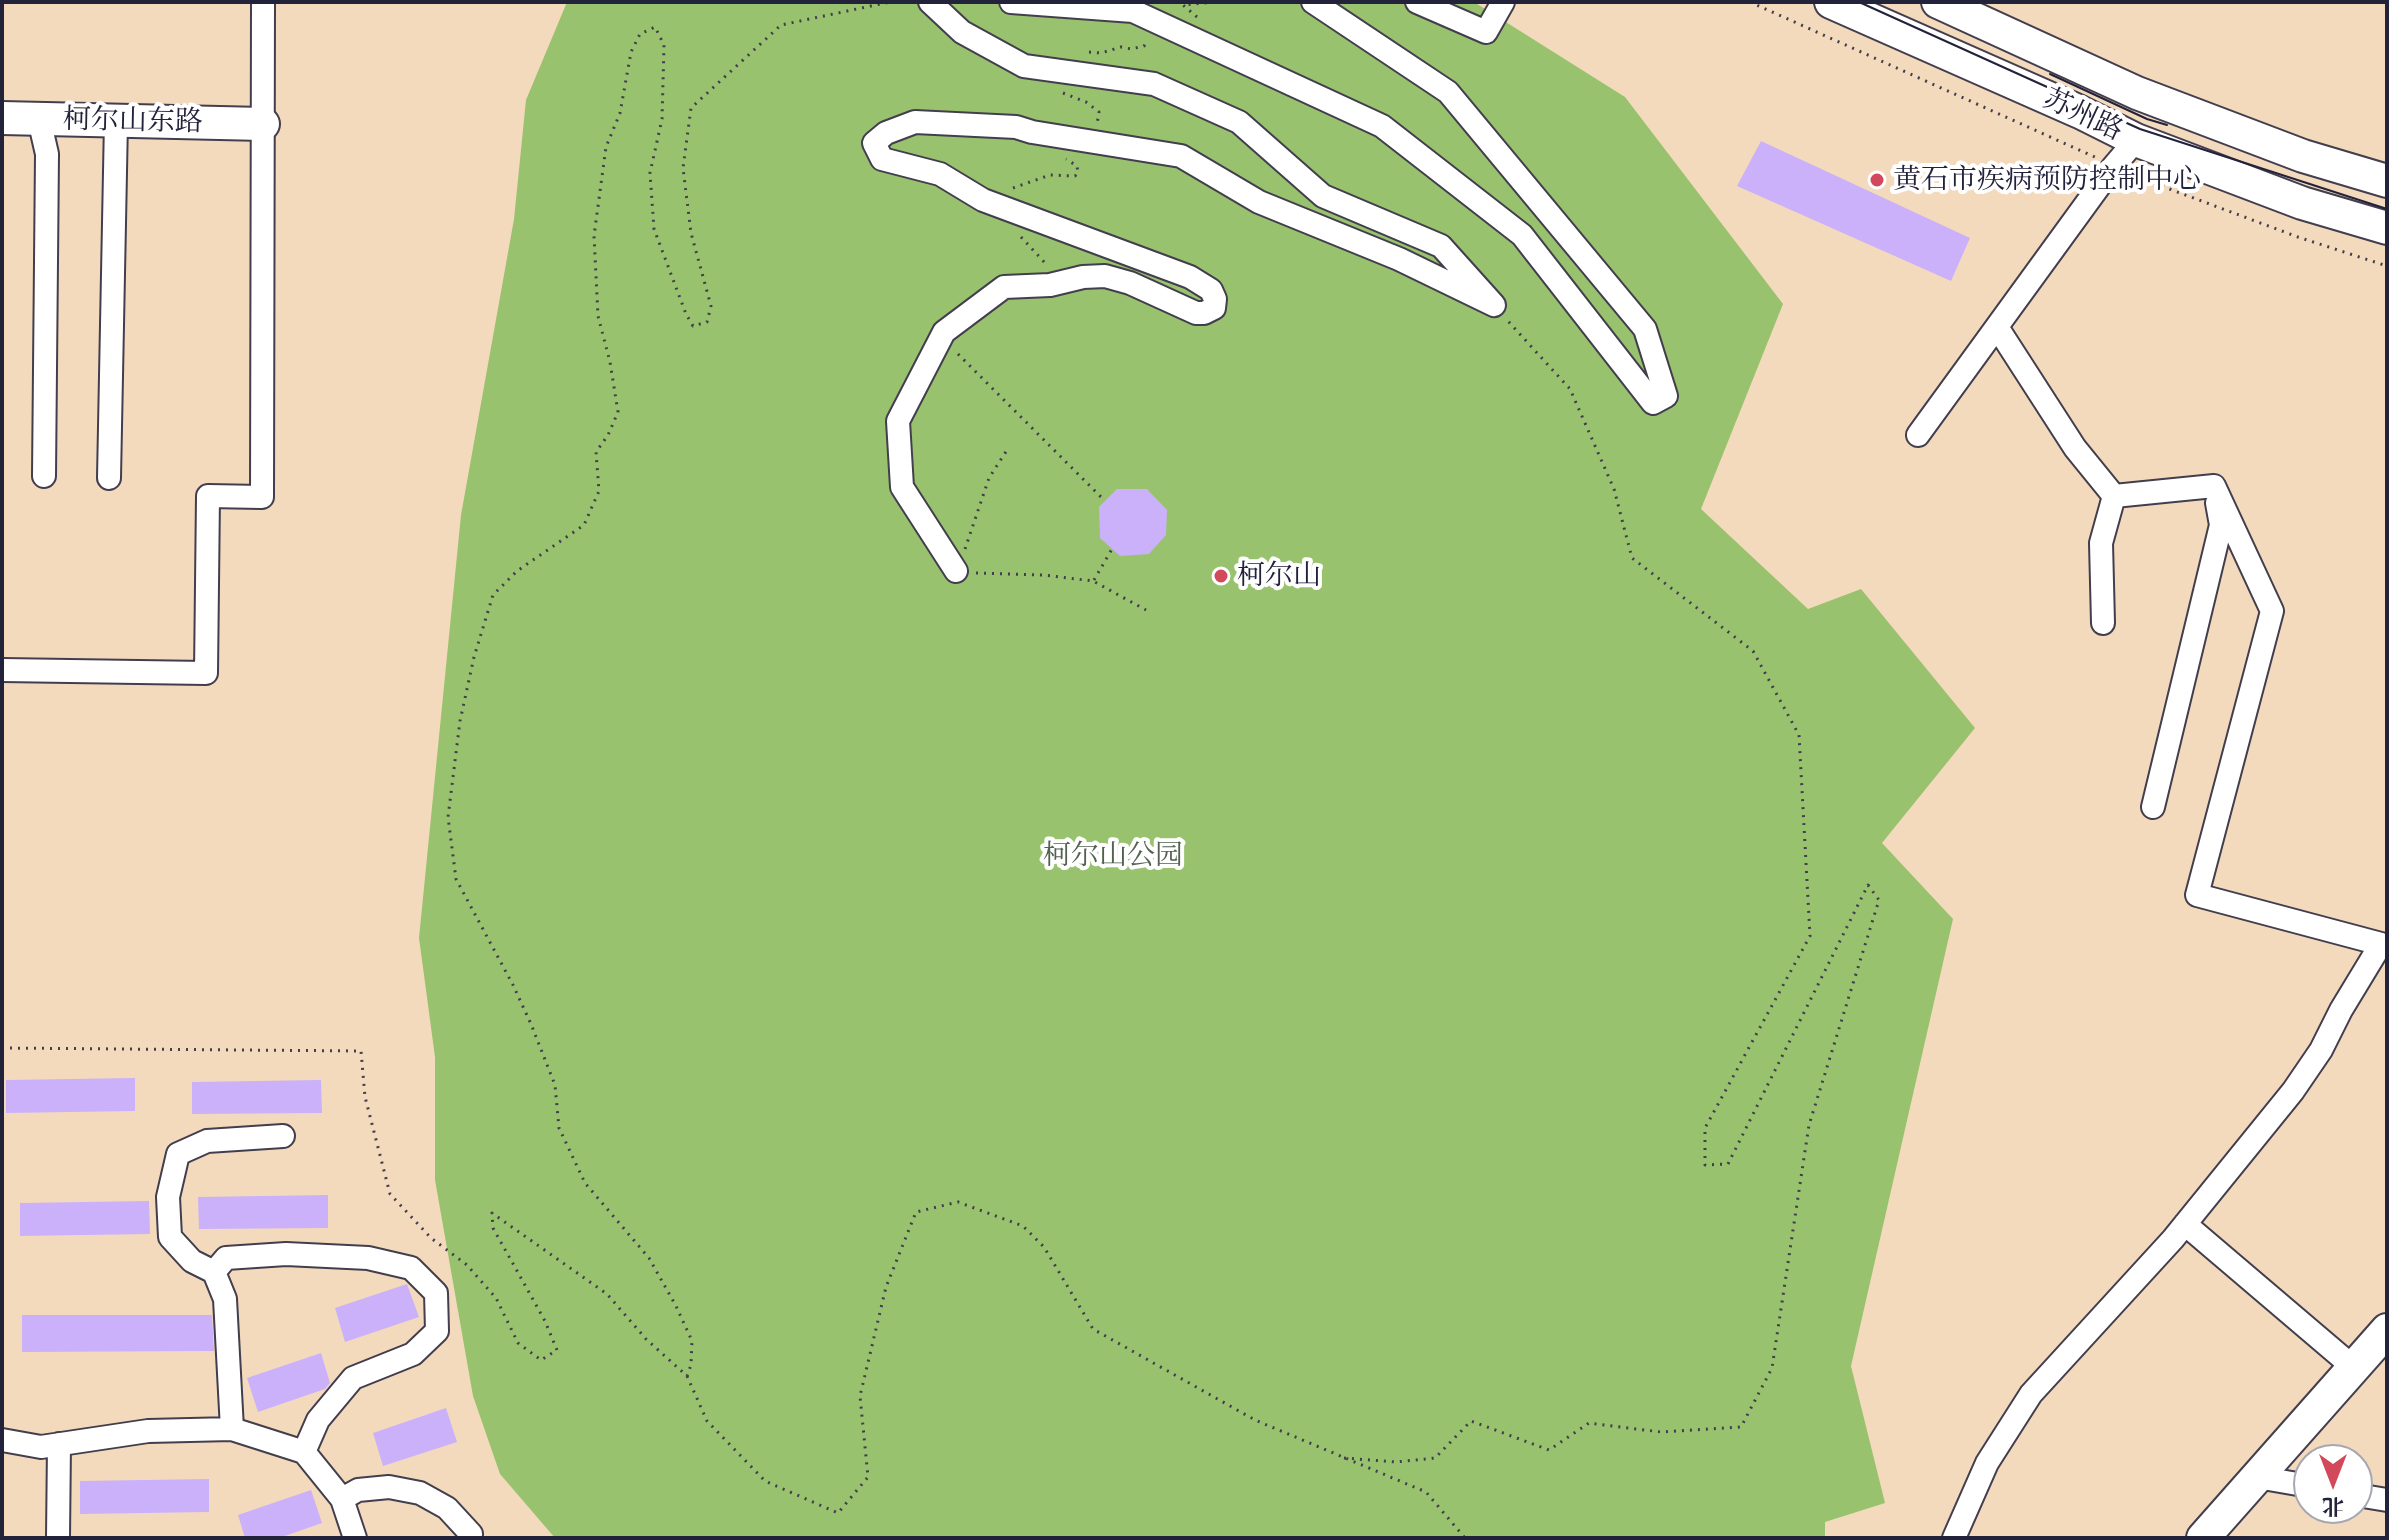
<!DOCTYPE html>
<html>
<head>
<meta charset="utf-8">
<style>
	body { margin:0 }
	#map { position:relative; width:2389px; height:1540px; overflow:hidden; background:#f4dabd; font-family:"Libre Caslon Text","Noto Serif SC",serif }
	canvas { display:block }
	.frame { position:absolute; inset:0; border:4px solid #22223b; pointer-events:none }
	.north { position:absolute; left:2293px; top:1444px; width:80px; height:80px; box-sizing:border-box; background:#fff; border:2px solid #a7a7b1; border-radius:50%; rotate:180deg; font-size:22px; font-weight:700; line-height:32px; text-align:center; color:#22223b }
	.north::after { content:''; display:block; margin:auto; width:28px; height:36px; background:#d1495b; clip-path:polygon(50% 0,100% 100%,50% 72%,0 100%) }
</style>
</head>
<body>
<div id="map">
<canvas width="2389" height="1540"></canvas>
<div class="frame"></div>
<div class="north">北</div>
</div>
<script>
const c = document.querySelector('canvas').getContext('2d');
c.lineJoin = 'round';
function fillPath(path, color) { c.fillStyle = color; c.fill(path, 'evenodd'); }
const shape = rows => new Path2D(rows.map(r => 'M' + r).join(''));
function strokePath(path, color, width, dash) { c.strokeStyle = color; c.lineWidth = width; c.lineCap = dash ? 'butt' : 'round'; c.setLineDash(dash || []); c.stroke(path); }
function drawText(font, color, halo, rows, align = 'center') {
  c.font = font + ' "Libre Caslon Text","Noto Serif SC",serif'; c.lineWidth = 8; c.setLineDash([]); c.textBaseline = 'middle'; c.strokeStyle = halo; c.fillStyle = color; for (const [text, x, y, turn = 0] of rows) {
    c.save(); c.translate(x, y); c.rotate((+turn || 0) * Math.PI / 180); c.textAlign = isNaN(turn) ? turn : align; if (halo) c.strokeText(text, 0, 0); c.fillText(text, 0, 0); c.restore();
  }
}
fillPath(shape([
	[567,2,1474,2,1625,97,1783,304,1701,509,1808,609,1861,589,1975,728,1882,843,1953,919,1851,1366,1885,1503,1825,1522,1825,1538,555,1538,500,1474,473,1396,435,1180,435,1057,419,938,461,515,514,219,526,100]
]), '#99c26e');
fillPath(shape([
	[1761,141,1970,238,1951,281,1737,186],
	[1117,489,1147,489,1167,510,1166,535,1149,554,1120,556,1100,538,1099,507],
	[135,1078,135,1111,6,1113,6,1080],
	[321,1080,322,1113,192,1114,192,1082],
	[328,1195,328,1228,199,1229,198,1197],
	[149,1201,150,1234,20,1236,20,1203],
	[407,1284,419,1317,345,1342,335,1308],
	[22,1315,212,1315,214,1351,22,1352],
	[321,1353,330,1383,325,1389,258,1412,247,1378],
	[446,1408,457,1442,383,1466,373,1433],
	[209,1479,209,1512,80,1514,80,1481],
	[311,1490,322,1523,279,1538,245,1538,238,1515]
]), '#cab1fa');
const street = shape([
	[930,2,962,32,1024,66,1154,84,1239,122,1323,196,1441,246,1494,305,1399,259,1259,202,1181,156,1032,132,1016,127,915,122,886,133,874,143,882,159,940,174,983,200,1190,277,1211,290,1215,299,1214,308,1204,313,1196,313,1130,283,1105,276,1083,277,1050,285,1004,287,944,332,898,421,902,487,956,571],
	[1011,2,1133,11,1382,126,1522,235,1653,403,1666,396,1645,329,1448,92,1313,2],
	[1417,2,1486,32,1503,2],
	[39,119,47,154,44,476],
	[1997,327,2075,448,2114,496,2214,486,2272,611,2197,895,2381,944],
	[1918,435,2113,167,2136,140],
	[109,478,116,121],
	[2103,623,2101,543,2114,496],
	[2,670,206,673,208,496,262,497,263,2],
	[2153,807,2221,525,2217,503],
	[2185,1224,2353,1367],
	[214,1272,226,1258,286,1254,368,1258,411,1268,436,1293,437,1331,413,1354,353,1378,318,1420,304,1452],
	[232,1429,225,1299,214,1272,192,1261,170,1237,168,1197,178,1154,207,1141,283,1136],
	[2,1440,41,1447,148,1431,232,1429,304,1452,342,1499,355,1538],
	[2257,1477,2309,1486],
	[2357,1495,2387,1500],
	[342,1499,358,1490,389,1487,420,1493,447,1508,471,1534,470,1538],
	[58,1538,59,1444],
	[1954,1538,1987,1463,2031,1394,2173,1239,2293,1091,2321,1050,2341,1010,2381,944,2387,945]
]);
const secondary = shape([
	[1831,2,2080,112,2136,140,2302,203,2387,228],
	[1938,2,2137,93,2303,156,2387,181],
	[2,118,263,124],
	[2203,1538,2387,1330]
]);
strokePath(street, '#423e4e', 26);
strokePath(secondary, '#423e4e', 36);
strokePath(shape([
	[1750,2,2097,158],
	[1197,17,1183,5,1215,2],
	[1089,52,1101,53,1121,47,1131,49,1144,46,1147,40],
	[1063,93,1086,102,1099,112,1097,124],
	[2132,175,2298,237,2387,266],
	[1013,188,1050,175,1075,176,1078,173,1077,166,1066,159],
	[1021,237,1046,264],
	[958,354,1105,501],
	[965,549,989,478,1009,447],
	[976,573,1044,575,1093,581,1146,610],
	[1094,580,1112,549],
	[2,1048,361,1051,365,1097,390,1194,431,1238,467,1265,496,1298,518,1343,541,1360,557,1350,545,1321,493,1228,492,1213,607,1294,646,1339,687,1376,691,1365,692,1341,676,1306,649,1258,585,1183,559,1128,555,1085,531,1024,513,985,456,879,448,817,460,721,474,657,493,595,517,571,584,525,599,491,596,452,608,435,618,412,610,362,598,316,594,236,606,147,620,113,631,52,640,34,655,27,664,45,662,119,650,173,654,229,686,314,693,326,707,322,711,306,691,233,683,168,691,108,781,25,890,2],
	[687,1376,707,1421,765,1481,838,1513,868,1477,860,1396,886,1287,916,1212,958,1202,1023,1226,1044,1247,1093,1329,1255,1420,1426,1492,1465,1538],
	[1344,1458,1396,1462,1435,1458,1471,1421,1549,1450,1589,1423,1661,1432,1741,1427,1772,1368,1809,1125,1879,900,1868,885,1728,1164,1705,1165,1705,1128,1810,936,1799,735,1753,651,1632,558,1614,489,1570,389,1507,320]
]), '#423e4e', 3, [2, 6]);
strokePath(street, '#fff', 22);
strokePath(secondary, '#fff', 32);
strokePath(shape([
	[1859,2,2140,129,2387,209],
	[2050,74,2147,119,2167,125]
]), '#22223b', 2);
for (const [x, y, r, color] of [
	[1877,180,8,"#d1495b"],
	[1221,576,8,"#d1495b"]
]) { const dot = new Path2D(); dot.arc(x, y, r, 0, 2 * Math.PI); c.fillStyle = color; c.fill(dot); strokePath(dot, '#fff', 3); }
drawText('28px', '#22223b', '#fff', [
	["苏州路",2083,115,25],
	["柯尔山东路",133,121,1]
]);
drawText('28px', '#22223b', '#fff', [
	["黄石市疾病预防控制中心",1893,180],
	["柯尔山",1237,576]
], 'left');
drawText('28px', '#52624f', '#fff', [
	["柯尔山公园",1113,856]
]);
</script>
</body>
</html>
